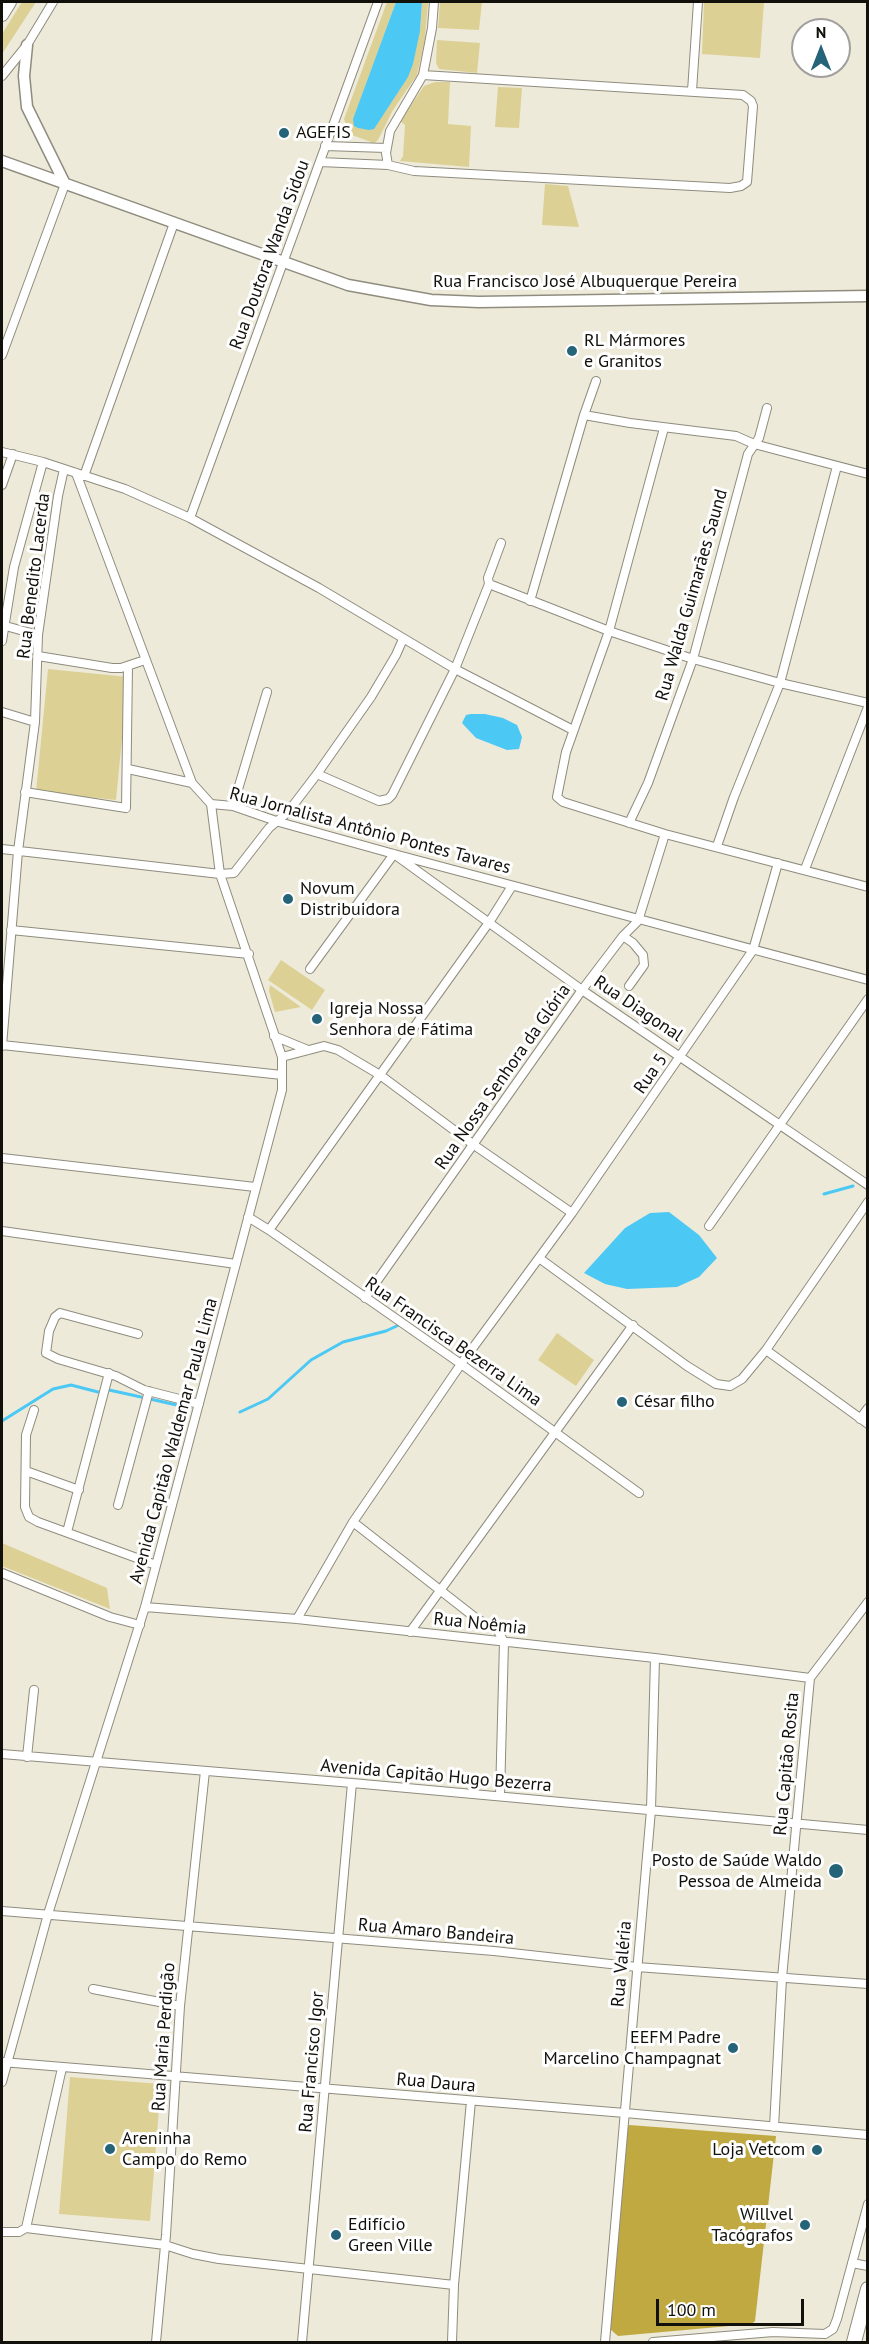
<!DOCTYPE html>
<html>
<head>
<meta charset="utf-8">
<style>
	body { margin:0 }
	#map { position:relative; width:869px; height:2344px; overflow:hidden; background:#edeada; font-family:"PT Sans",sans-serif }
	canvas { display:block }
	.frame { position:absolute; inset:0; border:3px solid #11100b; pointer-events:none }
	.north { position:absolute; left:791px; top:18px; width:60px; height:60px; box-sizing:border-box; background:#fff; border:2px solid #a09f9d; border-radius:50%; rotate:0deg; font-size:16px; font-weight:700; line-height:24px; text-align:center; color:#11100b }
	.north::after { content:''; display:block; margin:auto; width:21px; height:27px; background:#256379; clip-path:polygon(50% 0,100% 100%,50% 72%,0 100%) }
	.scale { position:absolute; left:656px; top:2299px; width:148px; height:27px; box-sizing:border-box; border:3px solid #11100b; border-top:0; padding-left:8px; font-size:18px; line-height:21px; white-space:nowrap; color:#11100b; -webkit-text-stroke:4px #fff; paint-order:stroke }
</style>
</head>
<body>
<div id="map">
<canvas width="869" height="2344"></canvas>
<div class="frame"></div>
<div class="north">N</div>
<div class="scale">100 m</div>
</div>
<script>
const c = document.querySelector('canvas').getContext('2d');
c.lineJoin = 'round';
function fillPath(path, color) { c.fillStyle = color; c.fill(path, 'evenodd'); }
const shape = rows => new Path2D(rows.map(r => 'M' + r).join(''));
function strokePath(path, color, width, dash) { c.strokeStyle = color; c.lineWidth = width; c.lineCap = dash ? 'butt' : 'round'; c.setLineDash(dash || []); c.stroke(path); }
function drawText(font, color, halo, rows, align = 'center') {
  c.font = font + ' "PT Sans",sans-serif'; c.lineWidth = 6; c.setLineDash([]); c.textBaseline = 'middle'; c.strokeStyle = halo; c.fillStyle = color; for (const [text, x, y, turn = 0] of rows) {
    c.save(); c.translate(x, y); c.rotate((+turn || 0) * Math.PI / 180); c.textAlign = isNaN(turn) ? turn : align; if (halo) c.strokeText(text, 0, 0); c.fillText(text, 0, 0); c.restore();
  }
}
fillPath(shape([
	[22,2,36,2,2,54,2,34],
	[387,2,396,2,353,120,420,31,422,2,428,2,425,39,417,75,393,110,378,140,372,145,371,142,349,134,344,119],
	[440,2,482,2,479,30,438,28],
	[704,2,764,2,760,58,702,54],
	[437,40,480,43,477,73,439,69,436,63],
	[435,82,450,82,448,124,471,126,469,167,400,161,403,156,405,125,400,121,424,86],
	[498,87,522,88,519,128,495,127],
	[545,184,568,186,579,227,542,225],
	[48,669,128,677,116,800,36,792],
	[281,960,325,990,312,1010,268,980],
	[270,985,301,1007,275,1012,269,991],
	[557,1333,594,1360,576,1386,538,1360],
	[2,1543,107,1588,110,1609,2,1566],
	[70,2077,161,2084,150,2221,59,2214]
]), '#ddd094');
fillPath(shape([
	[629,2125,776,2136,755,2321,752,2324,618,2336,610,2329,625,2130]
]), '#c0a941');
fillPath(shape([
	[396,2,422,2,420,31,413,64,408,77,374,129,369,130,358,128,354,126,353,119],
	[471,714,485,714,503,718,517,725,522,737,519,749,507,750,476,738,462,723,466,715],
	[669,1212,699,1235,717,1258,699,1277,677,1287,627,1289,605,1284,584,1273,625,1228,650,1213]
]), '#4bc8f4');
strokePath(shape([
	[824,1194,853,1186],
	[109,1390,141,1397],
	[150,1399,190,1408],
	[240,1412,268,1399,311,1360,343,1342,386,1331,401,1324],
	[2,1421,53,1389,71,1385,98,1392]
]), '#4bc8f4', 3);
const street = shape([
	[2,76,27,45,53,2],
	[692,91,698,2],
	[325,146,386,148],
	[320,162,388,165,414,171,730,188,741,186,747,182,753,106,751,101,743,95,423,75],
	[388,165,386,153,390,131,423,75,432,28,434,2],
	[2,355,65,184],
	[584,415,630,423,736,436,754,444,868,474],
	[664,428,609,631,566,752,557,797,563,802,665,834,868,887],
	[2,452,43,462,125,489,190,518,319,588,455,669,573,730],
	[76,473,192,783,211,804,233,806,279,822,394,854,868,980],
	[84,476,174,223],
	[2,485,13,454],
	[190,518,378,2],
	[489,584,609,631,693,659,780,683,868,703],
	[530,601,584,415,596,381],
	[2,625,38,635],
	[2,641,14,567,43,462],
	[38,656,112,668,121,668,145,660],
	[2,712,35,722],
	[128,769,192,783],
	[317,774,379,801,388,799,392,795,455,669,489,584,488,578,501,543],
	[25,792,126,808,128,666],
	[233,806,267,692],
	[629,823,648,783,693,659,748,454,759,438,767,408],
	[717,846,734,797,780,683,837,466],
	[2,849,220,874,234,873,269,828,288,812,317,774,371,697,396,655,403,639],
	[805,869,868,707],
	[11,930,249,954],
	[623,936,633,943,643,955,644,965,629,986],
	[310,969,394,854,582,990,868,1185],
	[274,1036,308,1050],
	[2,1045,282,1075],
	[2,1046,18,851,35,722,38,635,58,496,64,469],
	[282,1057,324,1046,338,1050,380,1075,474,1145,572,1213],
	[2,1158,255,1187],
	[248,1217,269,1230,461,1364,639,1493],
	[709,1226,868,999],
	[269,1230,490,921,512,886],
	[2,1231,236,1264],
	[539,1258,687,1366,716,1384,730,1386,742,1379,766,1350,868,1202],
	[365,1298,582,990,623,936,638,921,665,834],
	[138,1334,60,1313,55,1317,49,1331,46,1353,58,1359,116,1376,144,1390,199,1404],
	[766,1350,868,1424],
	[34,1410,26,1435,25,1507,29,1517,38,1522,156,1565],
	[860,1419,868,1408],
	[26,1471,79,1490],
	[118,1505,149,1391],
	[353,1522,477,1619,497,1629,504,1642,500,1796],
	[67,1532,109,1373],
	[2,1573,110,1617,140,1625],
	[145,1607,297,1619,655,1658,810,1678],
	[297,1619,353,1522,461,1364,572,1213,753,950,778,863],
	[410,1632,633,1325],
	[2,1754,352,1783,868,1830],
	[27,1757,34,1690],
	[2,1911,494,1951,637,1967,868,1984],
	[93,1989,180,2006],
	[2,2062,625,2113,868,2135],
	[2,2082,48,1914,145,1607,282,1090,282,1057,220,874,211,804],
	[774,2127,782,1978,810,1678,868,1602],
	[26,2228,62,2068],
	[2,2232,19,2232,26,2228,165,2245,193,2254,219,2259,454,2285],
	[852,2263,868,2266],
	[156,2342,166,2235,180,2006,205,1771],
	[302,2342,352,1783],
	[452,2342,454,2285,471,2101],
	[605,2342,651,1810,655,1658],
	[653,2342,773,2332,825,2334,833,2329,837,2319,868,2204]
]);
const secondary = shape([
	[27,45,24,76,27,107,65,184],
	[2,161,348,285,431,300,479,302,868,296]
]);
const primary = shape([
	[2,15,10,2]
]);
const highway = shape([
	[854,2342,868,2289]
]);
strokePath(street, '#8f8c7e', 10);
strokePath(secondary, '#8f8c7e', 13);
strokePath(primary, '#8f8c7e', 14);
strokePath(highway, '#8f8c7e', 16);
strokePath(street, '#fff', 8);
strokePath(secondary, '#fff', 10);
strokePath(primary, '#fff', 12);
strokePath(highway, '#fff', 14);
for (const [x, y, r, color] of [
	[284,133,6,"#256379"],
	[572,351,6,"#256379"],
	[288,899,6,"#256379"],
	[317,1019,6,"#256379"],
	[622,1402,6,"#256379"],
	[836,1871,8,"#256379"],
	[733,2048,6,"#256379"],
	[110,2149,6,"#256379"],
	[817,2150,6,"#256379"],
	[805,2225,6,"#256379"],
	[336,2235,6,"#256379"]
]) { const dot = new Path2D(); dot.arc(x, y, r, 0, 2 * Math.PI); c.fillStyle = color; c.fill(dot); strokePath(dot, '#fff', 2); }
drawText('18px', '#11100b', '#fff', [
	["AGEFIS",296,133],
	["RL Mármores",584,341],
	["e Granitos",584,362],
	["Novum",300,889],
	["Distribuidora",300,910],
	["Igreja Nossa",329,1009],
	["Senhora de Fátima",329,1030],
	["César filho",634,1402],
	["Posto de Saúde Waldo",822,1861,"right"],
	["Pessoa de Almeida",822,1882,"right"],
	["EEFM Padre",721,2038,"right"],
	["Marcelino Champagnat",721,2059,"right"],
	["Areninha",122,2139],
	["Campo do Remo",122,2160],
	["Loja Vetcom",805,2150,"right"],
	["Willvel",793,2215,"right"],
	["Tacógrafos",793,2236,"right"],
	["Edifício",348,2225],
	["Green Ville",348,2246]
], 'left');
drawText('18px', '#11100b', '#fff', [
	["Rua Doutora Wanda Sidou",270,255,-70],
	["Rua Francisco José Albuquerque Pereira",585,282],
	["Rua Benedito Lacerda",34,576,-83],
	["Rua Walda Guimarães Saund",692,595,-74],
	["Rua Jornalista Antônio Pontes Tavares",370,831,15],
	["Rua Diagonal",638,1009,34],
	["Rua 5",651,1074,-55],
	["Rua Nossa Senhora da Glória",503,1077,-55],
	["Rua Francisca Bezerra Lima",453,1342,35],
	["Avenida Capitão Waldemar Paula Lima",174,1441,-75],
	["Rua Noêmia",480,1624,6],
	["Rua Capitão Rosita",787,1764,-85],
	["Avenida Capitão Hugo Bezerra",436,1776,5],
	["Rua Amaro Bandeira",436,1932,5],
	["Rua Valéria",622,1964,-85],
	["Rua Maria Perdigão",164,2037,-86],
	["Rua Francisco Igor",312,2062,-85],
	["Rua Daura",436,2083,5]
]);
</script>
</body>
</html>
